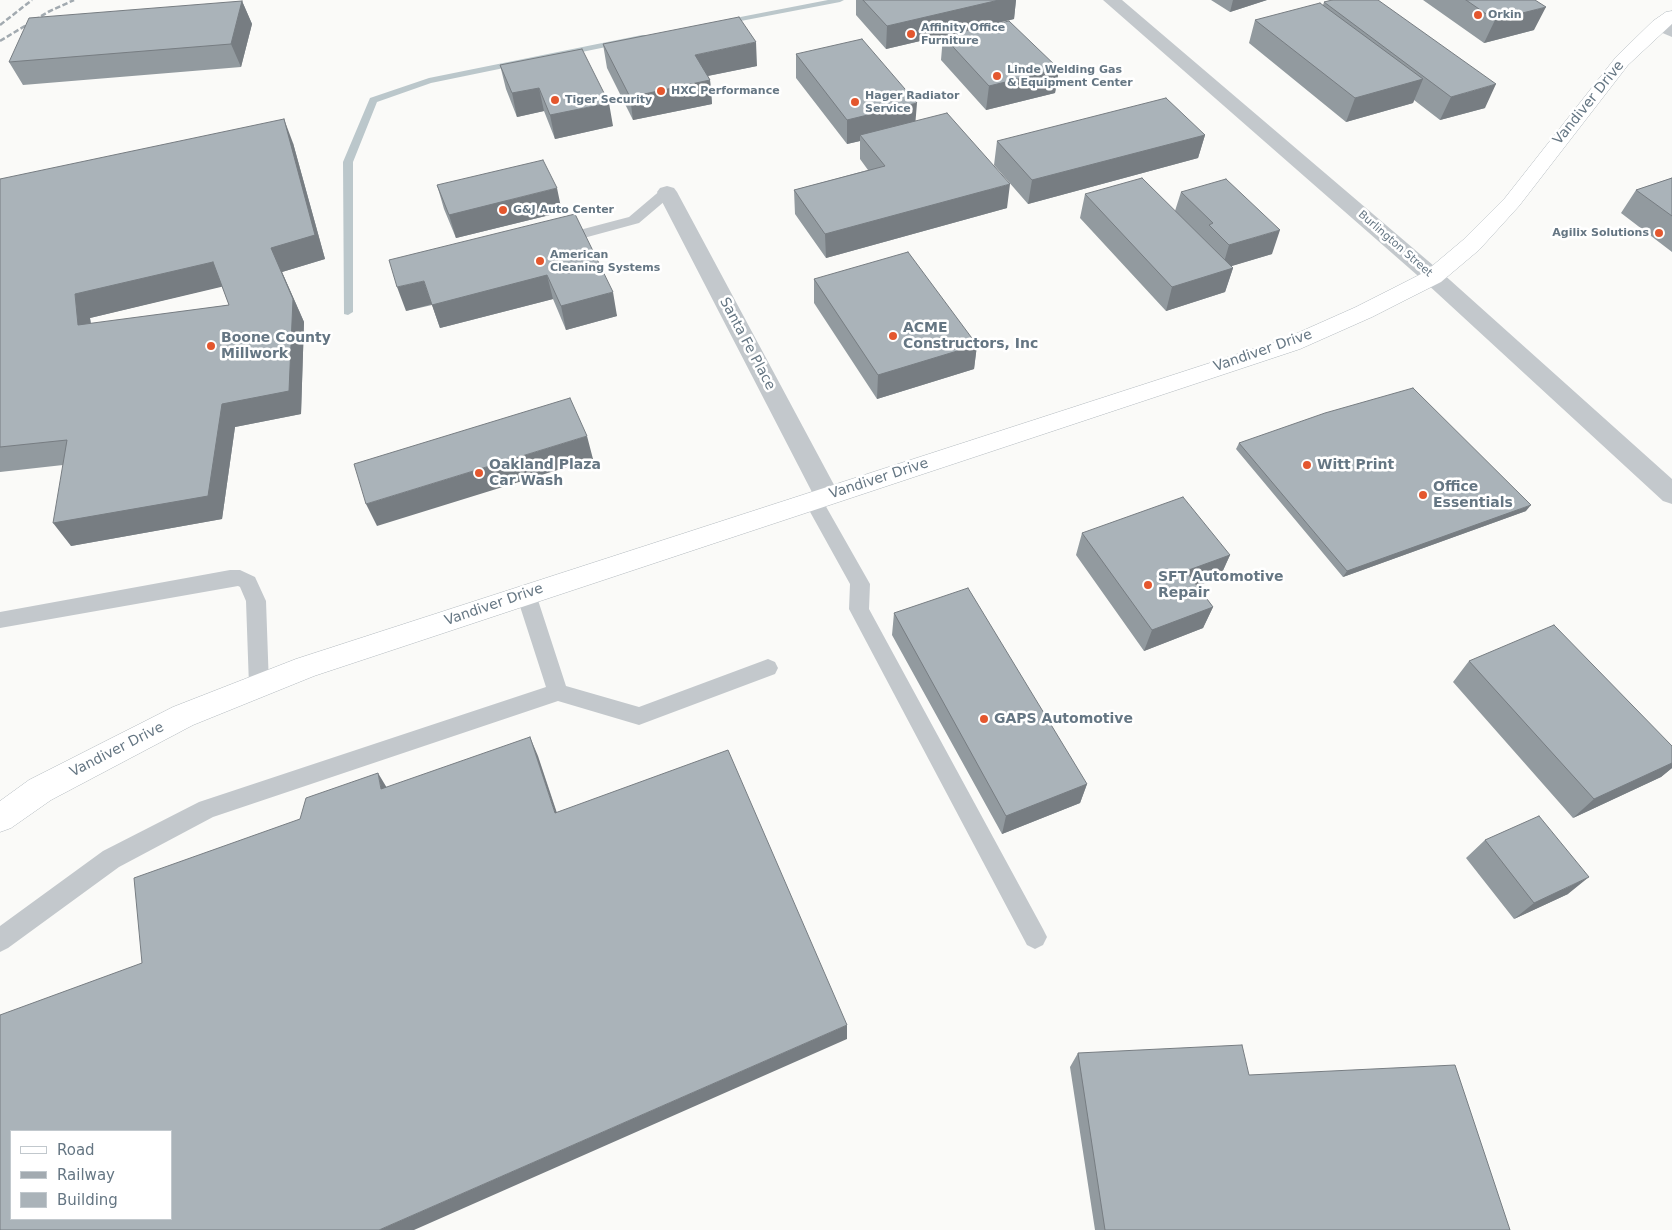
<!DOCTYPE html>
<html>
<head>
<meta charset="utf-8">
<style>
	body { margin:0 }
	#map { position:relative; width:1672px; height:1230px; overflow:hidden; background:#fafaf8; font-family:"DejaVu Sans",sans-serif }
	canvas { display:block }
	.legend { position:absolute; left:10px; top:1130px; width:162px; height:90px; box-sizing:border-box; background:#fff; border:1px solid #c1c8cd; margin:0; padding:6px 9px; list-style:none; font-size:15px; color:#657683 }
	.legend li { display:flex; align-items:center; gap:10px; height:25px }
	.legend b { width:25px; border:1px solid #c1c8cd }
</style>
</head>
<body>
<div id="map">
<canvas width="1672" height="1230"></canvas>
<ul class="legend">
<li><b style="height:6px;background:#fff"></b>Road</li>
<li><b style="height:6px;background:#a2aab0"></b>Railway</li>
<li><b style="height:14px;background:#aab3b9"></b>Building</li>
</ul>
</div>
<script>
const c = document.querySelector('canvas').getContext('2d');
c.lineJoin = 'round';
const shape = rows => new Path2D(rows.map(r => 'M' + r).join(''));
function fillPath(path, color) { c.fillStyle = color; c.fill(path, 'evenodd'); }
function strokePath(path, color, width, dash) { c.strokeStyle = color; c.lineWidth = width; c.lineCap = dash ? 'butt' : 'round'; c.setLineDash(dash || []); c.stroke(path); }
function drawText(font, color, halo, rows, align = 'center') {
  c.font = font + ' "DejaVu Sans",sans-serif'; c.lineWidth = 5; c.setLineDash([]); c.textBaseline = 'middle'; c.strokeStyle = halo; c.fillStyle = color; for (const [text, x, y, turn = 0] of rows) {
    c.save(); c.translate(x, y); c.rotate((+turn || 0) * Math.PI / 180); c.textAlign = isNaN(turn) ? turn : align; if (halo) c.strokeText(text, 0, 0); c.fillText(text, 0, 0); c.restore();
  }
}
fillPath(shape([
	[828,0,844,0,840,2,725,24,721,22,725,20,828,0],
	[642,35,645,35,645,39,431,83,377,102,353,162,353,312,348,315,344,314,343,162,370,98,429,78,642,35]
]), '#bbc7cb');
const secondary = shape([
	[1672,11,1672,24,1628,65,1519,206,1479,250,1441,282,1372,317,1300,349,314,676,193,725,51,800,11,828,0,832,0,801,29,780,173,707,296,659,1284,339,1356,307,1425,272,1463,240,1505,198,1616,57,1653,21,1666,12,1672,11]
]);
strokePath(secondary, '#b3babf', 1);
fillPath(shape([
	[667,188,672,189,674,192,672,195,639,223,558,245,553,243,550,240,553,237,629,217,662,189,667,188],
	[813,494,820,496,870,584,869,609,1043,929,1047,937,1043,945,1035,949,1027,945,849,609,850,584,804,501,806,496,813,494],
	[230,570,240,570,255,577,266,601,269,686,266,692,259,695,252,692,249,686,246,601,240,587,238,586,0,628,0,612,230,570],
	[526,586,533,588,536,594,566,686,639,707,768,659,775,662,778,668,775,674,639,725,558,701,213,817,119,867,8,948,0,952,0,926,103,851,199,802,546,687,516,594,519,588,526,586]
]), '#c3c8cc');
fillPath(shape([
	[1103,0,1122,0,1441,272,1672,479,1672,504,1663,501,1425,282,1103,0],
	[1659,20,1672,25,1672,37,1653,29,1650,25,1653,21,1659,20],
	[667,186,674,188,677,192,840,496,836,503,827,506,818,503,814,496,657,192,660,188,667,186]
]), '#c3c8cc');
fillPath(secondary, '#fff');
strokePath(shape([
	[0,25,32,0],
	[0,41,48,12,74,0]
]), '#a2aab0', 2.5, [5.5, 2.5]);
fillPath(shape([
	[856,0,1016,0,1014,19,886,49,856,15],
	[1211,0,1267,0,1230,12],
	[1423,0,1535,0,1534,30,1484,43],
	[242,1,252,24,241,67,23,85,9,62],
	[1324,2,1485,108,1440,120,1414,100,1413,103,1346,122,1249,43,1255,20,1323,5],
	[943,36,1059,69,1055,93,986,110,941,60],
	[603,44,757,66,708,76,710,80,712,104,633,120,607,68],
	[796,54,916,121,1007,208,826,258,795,214,794,190,868,170,860,159,860,141,847,144,796,78],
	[500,65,613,126,555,139,544,111,517,117,506,89],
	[1205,135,1198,158,1028,204,994,165,997,141],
	[293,143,325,259,282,272,304,322,301,414,235,427,222,519,71,546,63,465,0,472,0,179],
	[222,286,229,305,91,324,90,318],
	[1672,178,1672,252,1621,213,1636,190],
	[437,185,562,212,456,238,444,209],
	[1181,192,1272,254,1231,266,1233,268,1225,292,1166,311,1080,218,1085,194,1175,211],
	[575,214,617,316,566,330,553,299,440,328,432,305,406,311],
	[814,279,977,345,974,369,877,399,814,303],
	[1239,443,1526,511,1343,577,1236,449],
	[1082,533,1230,555,1220,577,1197,586,1213,607,1203,628,1144,651,1076,555],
	[894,613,1087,784,1080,803,1002,834,892,635],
	[1469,661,1672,746,1672,768,1661,777,1573,818,1453,682],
	[1485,840,1568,894,1514,919,1466,858],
	[1078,1053,1249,1075,1510,1230,1095,1230,1070,1067]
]), '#929a9f');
fillPath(shape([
	[999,0,1016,0,1014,19,886,49,887,26],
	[1233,0,1267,0,1230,12],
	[242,1,252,24,241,67,231,44],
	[1546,7,1534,30,1484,43,1495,20],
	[756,42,757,66,697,78,695,55],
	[1059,69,1055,93,986,110,989,86],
	[1423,79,1413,103,1346,122,1355,98],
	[710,80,712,104,633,120,630,97],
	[1496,84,1485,108,1440,120,1451,97],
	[539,88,544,111,517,117,512,93],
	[609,103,613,126,555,139,550,115],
	[917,103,915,127,860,135,860,141,847,144,847,120],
	[284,119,293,143,325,259,282,272,304,322,301,414,235,427,222,519,71,546,53,523,222,404],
	[1205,135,1198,158,1028,204,1032,180],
	[1010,184,1007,208,826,258,825,234],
	[557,188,562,212,456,238,449,215],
	[1280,230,1272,254,1222,269,1229,245],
	[213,262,225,286,90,318,94,349,78,325,75,294],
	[1233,268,1225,292,1166,311,1172,287],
	[547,275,553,299,440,328,432,305],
	[424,281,432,304,406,311,397,287],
	[613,292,617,316,566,330,561,306],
	[977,345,974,369,877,399,878,375],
	[587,436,593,459,377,526,366,504],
	[1531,505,1526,511,1343,577,1347,571],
	[1230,555,1220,577,1177,593,1186,571],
	[1213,607,1203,628,1144,651,1152,630],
	[530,737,538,756,563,831,555,813],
	[1672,763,1672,768,1661,777,1573,818,1594,799],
	[378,773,390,793,381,789],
	[1087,784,1080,803,1002,834,1006,816],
	[1589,877,1568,894,1514,919,1534,903],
	[847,1025,847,1039,414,1230,379,1230]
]), '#777d82');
const building = shape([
	[863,0,999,0,887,26,863,0],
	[1332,0,1378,0,1496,84,1451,97,1324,2,1332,0],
	[1466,0,1535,0,1546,7,1495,20,1466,0],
	[242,1,231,44,9,62,29,18,242,1],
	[1320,3,1423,79,1355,98,1255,20,1320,3],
	[739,17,756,42,695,55,710,80,630,97,603,44,739,17],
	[1009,21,1059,69,989,86,943,36,1009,21],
	[862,39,917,103,847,120,796,54,862,39],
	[582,49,609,103,550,115,539,88,512,93,500,65,582,49],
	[1166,98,1205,135,1032,180,997,141,1166,98],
	[947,113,1010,184,825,234,794,190,885,166,860,135,947,113],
	[284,119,315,235,271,248,293,299,289,391,222,404,208,496,53,523,67,440,0,447,0,179,284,119],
	[213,262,229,305,78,325,75,294,213,262],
	[543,160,557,188,449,215,437,185,543,160],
	[1142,178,1233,268,1172,287,1085,194,1142,178],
	[1672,178,1672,216,1636,190,1672,178],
	[1226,179,1280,230,1229,245,1209,225,1213,223,1181,192,1226,179],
	[575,214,613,292,561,306,547,275,432,305,424,281,397,287,389,260,575,214],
	[908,252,977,345,878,375,814,279,908,252],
	[1413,388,1531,505,1347,571,1239,443,1325,413,1413,388],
	[570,398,587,436,366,504,354,464,570,398],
	[1183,497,1230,555,1186,571,1213,607,1152,630,1082,533,1183,497],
	[968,588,1087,784,1006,816,894,613,968,588],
	[1554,625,1672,746,1672,763,1594,799,1469,661,1554,625],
	[530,737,555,813,728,750,847,1025,379,1230,0,1230,0,1015,142,963,134,878,300,819,306,798,378,773,381,789,530,737],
	[11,1131,171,1131,171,1219,11,1219,11,1131],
	[1539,816,1589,877,1534,903,1485,840,1539,816],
	[1242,1045,1249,1075,1455,1065,1510,1230,1105,1230,1078,1053,1242,1045]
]);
fillPath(building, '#aab3b9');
strokePath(building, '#777d82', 1);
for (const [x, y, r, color] of [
	[1478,15,5,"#e4572e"],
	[911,34,5,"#e4572e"],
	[997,76,5,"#e4572e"],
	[661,91,5,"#e4572e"],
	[555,100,5,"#e4572e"],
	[855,102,5,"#e4572e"],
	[503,210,5,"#e4572e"],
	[1659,233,5,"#e4572e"],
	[540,261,5,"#e4572e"],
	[893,336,5,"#e4572e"],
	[211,346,5,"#e4572e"],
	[1307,465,5,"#e4572e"],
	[479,473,5,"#e4572e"],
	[1423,495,5,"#e4572e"],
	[1148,585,5,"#e4572e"],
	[984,719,5,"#e4572e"]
]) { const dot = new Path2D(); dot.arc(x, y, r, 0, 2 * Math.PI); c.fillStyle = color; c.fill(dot); strokePath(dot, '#fff', 2); }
drawText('bold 11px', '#657683', '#fff', [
	["Orkin",1488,15],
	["Affinity Office",921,28],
	["Furniture",921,41],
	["Linde Welding Gas",1007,70],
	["& Equipment Center",1007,83],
	["HXC Performance",671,91],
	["Hager Radiator",865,96],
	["Service",865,109],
	["Tiger Security",565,100],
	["G&J Auto Center",513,210],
	["Agilix Solutions",1649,233,"right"],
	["American",550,255],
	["Cleaning Systems",550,268]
], 'left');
drawText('11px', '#657683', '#fff', [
	["Burlington Street",1395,244,41]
]);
drawText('14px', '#657683', '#fff', [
	["Vandiver Drive",1589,103,-51],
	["Santa Fe Place",747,344,62],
	["Vandiver Drive",1263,351,-19],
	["Vandiver Drive",879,479,-18],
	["Vandiver Drive",494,605,-19],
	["Vandiver Drive",117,750,-27]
]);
drawText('bold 14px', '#657683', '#fff', [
	["ACME",903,328],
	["Constructors, Inc",903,344],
	["Boone County",221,338],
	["Millwork",221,354],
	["Oakland Plaza",489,465],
	["Car Wash",489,481],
	["Witt Print",1317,465],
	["Office",1433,487],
	["Essentials",1433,503],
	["SFT Automotive",1158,577],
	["Repair",1158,593],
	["GAPS Automotive",994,719]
], 'left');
</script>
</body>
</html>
